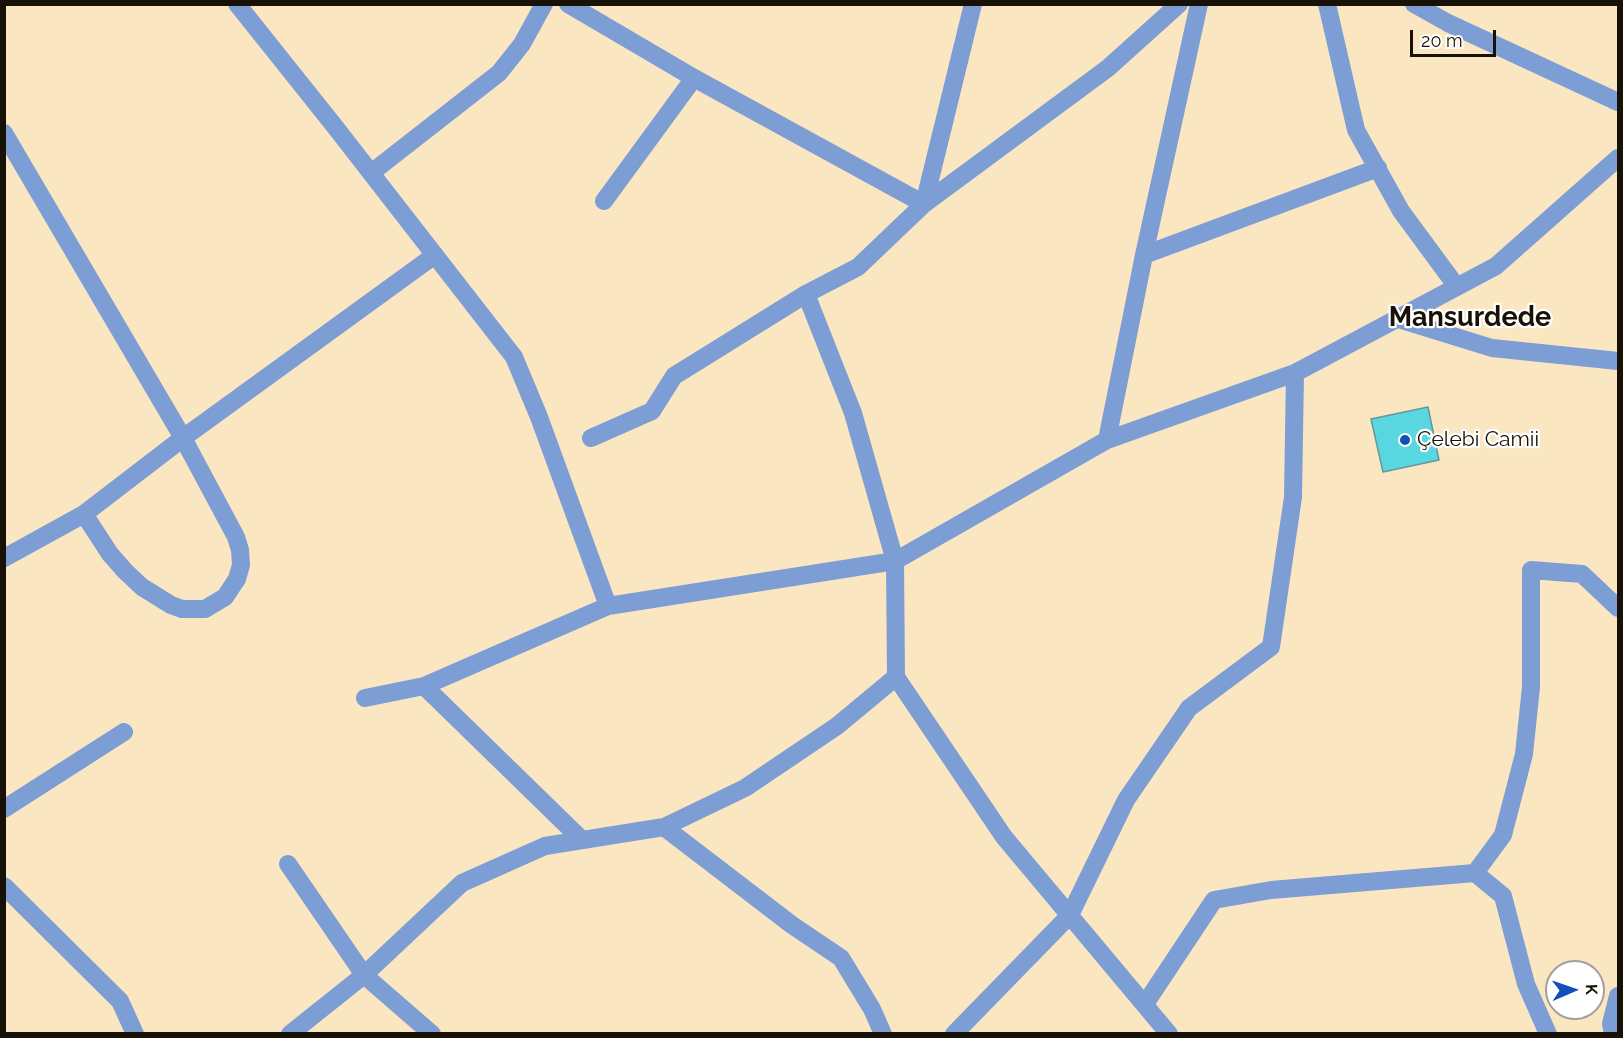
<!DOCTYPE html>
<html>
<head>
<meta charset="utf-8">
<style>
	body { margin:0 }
	#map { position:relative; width:1623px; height:1038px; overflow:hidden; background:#fbe6c2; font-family:Raleway,sans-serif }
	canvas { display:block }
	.frame { position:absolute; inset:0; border:6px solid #181105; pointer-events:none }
	.north { position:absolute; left:1545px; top:960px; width:60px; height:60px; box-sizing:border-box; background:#fff; border:2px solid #a3a09b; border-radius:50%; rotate:88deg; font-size:16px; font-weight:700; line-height:24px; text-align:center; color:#181105 }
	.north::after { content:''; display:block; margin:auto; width:21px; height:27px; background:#134fbb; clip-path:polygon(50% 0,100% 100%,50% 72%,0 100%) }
	.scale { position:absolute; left:1410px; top:30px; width:86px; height:27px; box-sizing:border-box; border:3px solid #181105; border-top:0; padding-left:8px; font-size:18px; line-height:21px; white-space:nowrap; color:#181105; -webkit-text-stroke:4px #fff; paint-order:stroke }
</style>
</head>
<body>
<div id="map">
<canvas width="1623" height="1038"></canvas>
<div class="frame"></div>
<div class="north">K</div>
<div class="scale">20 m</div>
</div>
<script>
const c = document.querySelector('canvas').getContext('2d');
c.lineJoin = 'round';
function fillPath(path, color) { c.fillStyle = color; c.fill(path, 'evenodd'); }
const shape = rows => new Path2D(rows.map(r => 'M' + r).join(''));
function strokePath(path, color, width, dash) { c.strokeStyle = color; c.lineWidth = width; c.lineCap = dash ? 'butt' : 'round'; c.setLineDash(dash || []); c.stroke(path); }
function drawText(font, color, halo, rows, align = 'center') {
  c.font = font + ' Raleway,sans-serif'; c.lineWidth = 4.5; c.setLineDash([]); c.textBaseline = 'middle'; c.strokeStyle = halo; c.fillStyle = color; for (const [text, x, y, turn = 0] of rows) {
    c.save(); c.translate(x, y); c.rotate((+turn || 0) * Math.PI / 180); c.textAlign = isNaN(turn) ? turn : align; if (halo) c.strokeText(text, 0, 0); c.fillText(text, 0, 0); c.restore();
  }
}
const building = shape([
	[1428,407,1439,460,1383,472,1371,419,1428,407]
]);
fillPath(building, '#58d7e0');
strokePath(building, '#66979b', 1.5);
strokePath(shape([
	[237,4,336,128,514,357,539,417,608,606],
	[568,4,694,78,924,204,973,4],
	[1327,4,1356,130,1401,211,1457,287],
	[1414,4,1448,23,1618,102],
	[4,133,183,438,236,537,240,550,241,565,237,579,225,597,205,609,182,609,171,605,142,587,125,571,110,554,84,514],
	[371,173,499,73,522,44,544,4],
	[604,201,694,78],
	[1144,255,1378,168],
	[1398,319,1492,348,1618,361],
	[591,438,652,411,674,376,806,294],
	[1107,440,1144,255,1199,4],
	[4,558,84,514,183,438,435,255],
	[424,686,582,840],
	[365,698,424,686,608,606,895,561,1107,440,1295,373,1496,266,1618,158],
	[4,809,124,732],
	[664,827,792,925,841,958,872,1009,883,1034],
	[288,864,364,975,432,1034],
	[1475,873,1503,835,1524,754,1531,687,1531,570,1582,574,1618,608],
	[4,886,120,1001,135,1034],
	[1145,1004,1214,900,1271,890,1475,873,1503,896,1526,984,1548,1034],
	[290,1034,364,975,462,883,545,846,664,827,745,788,837,726,896,677],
	[954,1034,1070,915,1126,800,1189,708,1271,647,1293,497,1295,373],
	[1169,1034,1004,837,896,677,895,561,853,413,806,294,858,267,924,204,1108,68,1179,4],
	[1613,1034,1611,1024,1618,996]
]), '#7d9dd5', 18);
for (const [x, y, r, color] of [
	[1405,440,6,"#134fbb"]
]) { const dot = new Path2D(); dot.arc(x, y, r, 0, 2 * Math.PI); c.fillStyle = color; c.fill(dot); strokePath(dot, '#fff', 2); }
drawText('21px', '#181105', '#fff', [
	["Çelebi Camii",1417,440]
], 'left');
drawText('bold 27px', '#181105', '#fff', [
	["Mansurdede",1470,318]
]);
</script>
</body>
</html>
